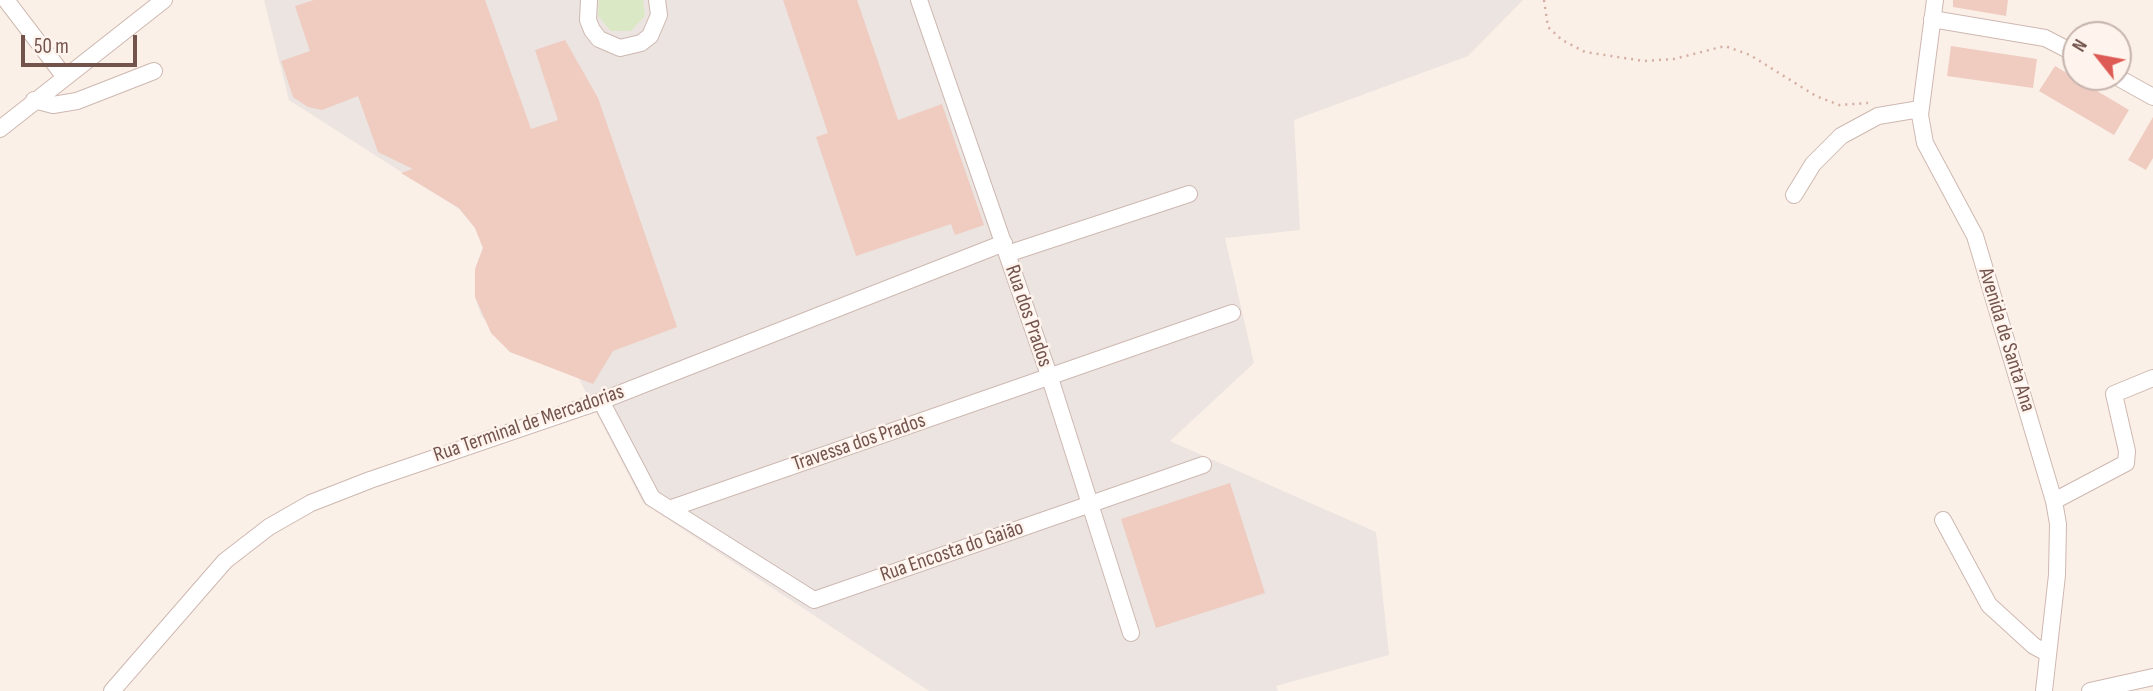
<!DOCTYPE html>
<html>
<head>
<meta charset="utf-8">
<style>
	body { margin:0 }
	#map { position:relative; width:2153px; height:691px; overflow:hidden; background:#fbf0e7; font-family:"Sofia Sans Condensed",sans-serif }
	canvas { display:block }
	.north { position:absolute; left:2062px; top:21px; width:70px; height:70px; box-sizing:border-box; background:#fef4ed; border:2px solid #c6b4ad; border-radius:50%; rotate:301deg; font-size:19px; font-weight:700; line-height:28px; text-align:center; color:#73544d }
	.north::after { content:''; display:block; margin:auto; width:24px; height:32px; background:#de5a54; clip-path:polygon(50% 0,100% 100%,50% 72%,0 100%) }
	.scale { position:absolute; left:21px; top:35px; width:116px; height:32px; box-sizing:border-box; border:4px solid #73544d; border-top:0; padding-left:9px; font-size:21px; line-height:24px; white-space:nowrap; color:#73544d; -webkit-text-stroke:5px #fef4ed; paint-order:stroke }
</style>
</head>
<body>
<div id="map">
<canvas width="2153" height="691"></canvas>
<div class="north">N</div>
<div class="scale">50 m</div>
</div>
<script>
const c = document.querySelector('canvas').getContext('2d');
c.lineJoin = 'round';
function fillPath(path, color) { c.fillStyle = color; c.fill(path, 'evenodd'); }
const shape = rows => new Path2D(rows.map(r => 'M' + r).join(''));
function strokePath(path, color, width, dash) { c.strokeStyle = color; c.lineWidth = width; c.lineCap = dash ? 'butt' : 'round'; c.setLineDash(dash || []); c.stroke(path); }
function drawText(font, color, halo, rows, align = 'center') {
  c.font = font + ' "Sofia Sans Condensed",sans-serif'; c.lineWidth = 5; c.setLineDash([]); c.textBaseline = 'middle'; c.strokeStyle = halo; c.fillStyle = color; for (const [text, x, y, turn = 0] of rows) {
    c.save(); c.translate(x, y); c.rotate((+turn || 0) * Math.PI / 180); c.textAlign = isNaN(turn) ? turn : align; if (halo) c.strokeText(text, 0, 0); c.fillText(text, 0, 0); c.restore();
  }
}
fillPath(shape([
	[264,0,1523,0,1468,56,1294,120,1300,230,1225,238,1254,363,1170,441,1376,532,1389,655,1276,686,1278,691,929,691,643,503,578,377,510,352,481,315,475,297,475,269,483,248,475,228,459,209,289,100]
]), '#ece4e0');
fillPath(shape([
	[599,0,643,0,645,16,631,31,611,31,598,16]
]), '#dae8c6');
fillPath(shape([
	[314,0,485,0,531,129,558,120,535,50,565,40,598,98,677,327,613,351,593,384,510,352,491,333,475,297,475,269,483,248,475,228,459,208,401,173,413,169,378,152,358,96,322,110,308,107,293,97,281,61,310,51,295,6],
	[783,0,857,0,898,120,942,104,984,225,955,235,951,224,856,256,816,137,828,133],
	[1953,0,2008,0,2006,16,1953,7],
	[1951,46,2037,59,2033,88,1947,76],
	[2055,66,2129,110,2114,135,2039,91],
	[2153,117,2153,158,2146,170,2128,160],
	[1230,483,1265,593,1156,628,1121,519]
]), '#efcbc0');
const minor = shape([
	[6,0,64,76],
	[589,0,588,20,592,30,599,39,620,48,641,43,650,36,659,15,657,0],
	[919,0,1050,378,1131,633],
	[1935,0,1920,115,1925,143,1975,236,2054,501,2058,524,2057,575,2044,691],
	[1932,19,2045,38,2076,54],
	[2117,77,2153,97],
	[34,100,53,105,77,101,154,71],
	[0,129,164,0],
	[1794,195,1813,164,1841,136,1878,116,1920,109],
	[1007,254,1189,194],
	[601,401,652,498,814,600,1203,465],
	[2054,501,2126,463,2127,451,2114,394,2153,378],
	[669,509,1232,313],
	[1943,520,1989,605,2034,646,2047,653],
	[112,691,225,561,269,527,311,503,370,480,601,401,1004,243],
	[2090,691,2153,677]
]);
strokePath(minor, '#ceb8b1', 18);
strokePath(shape([
	[1544,0,1548,27,1562,40,1585,52,1644,61,1674,59,1725,46,1750,55,1816,96,1839,105,1868,103]
]), '#d4aea3', 2.5, [2, 5]);
strokePath(minor, '#fff', 16);
drawText('21px', '#73544d', '#fef4ed', [
	["Rua dos Prados",1028,316,71],
	["Avenida de Santa Ana",2006,340,73],
	["Rua Terminal de Mercadorias",529,424,-19],
	["Travessa dos Prados",859,443,-19],
	["Rua Encosta do Gaião",952,552,-19]
]);
</script>
</body>
</html>
